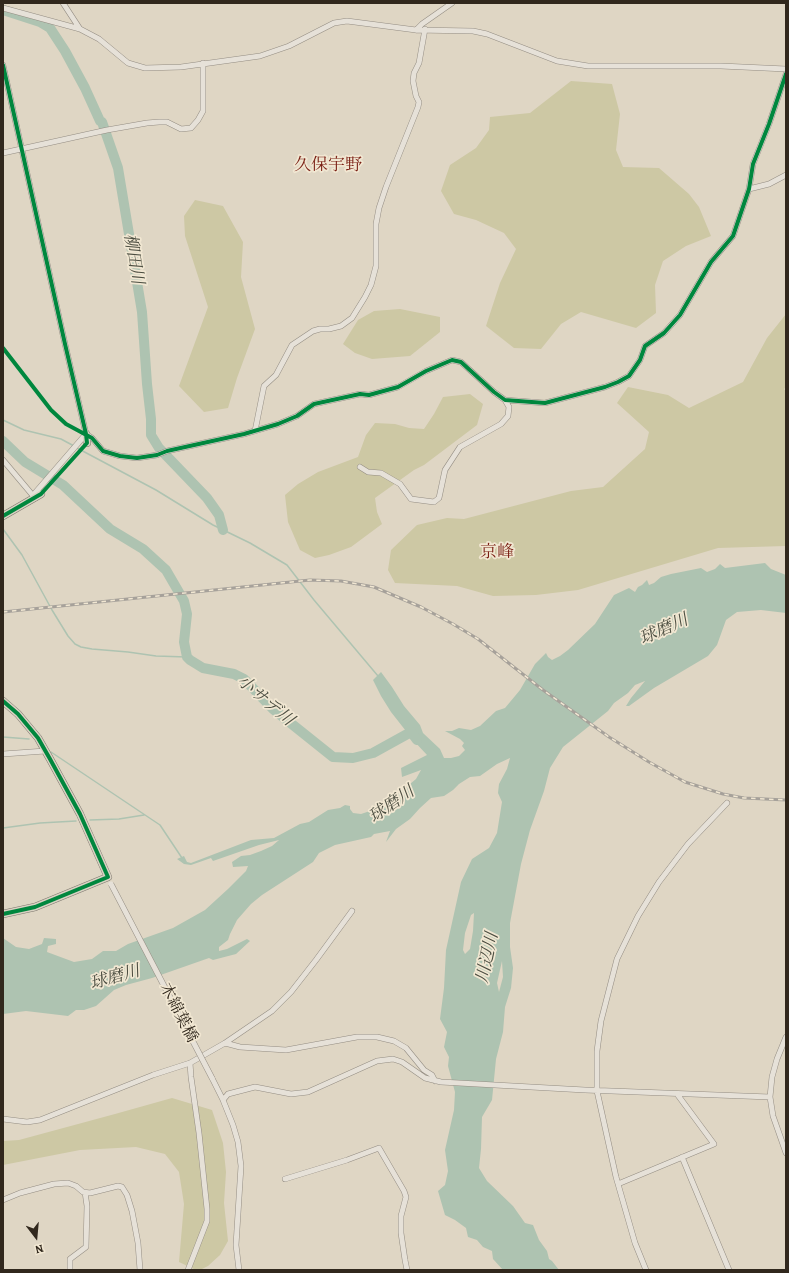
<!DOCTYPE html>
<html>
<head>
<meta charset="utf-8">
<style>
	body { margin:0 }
	#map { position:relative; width:789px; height:1273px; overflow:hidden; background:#dfd6c4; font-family:Alegreya,serif }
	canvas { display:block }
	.frame { position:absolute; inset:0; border:4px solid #31281d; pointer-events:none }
	.north { position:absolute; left:16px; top:1217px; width:40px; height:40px; -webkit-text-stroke:3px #f1e7d2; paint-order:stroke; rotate:164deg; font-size:11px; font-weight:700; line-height:16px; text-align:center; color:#31281d }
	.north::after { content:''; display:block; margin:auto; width:14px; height:18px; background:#31281d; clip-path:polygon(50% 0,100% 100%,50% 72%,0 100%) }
</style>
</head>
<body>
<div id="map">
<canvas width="789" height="1273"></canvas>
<div class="frame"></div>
<div class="north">N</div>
</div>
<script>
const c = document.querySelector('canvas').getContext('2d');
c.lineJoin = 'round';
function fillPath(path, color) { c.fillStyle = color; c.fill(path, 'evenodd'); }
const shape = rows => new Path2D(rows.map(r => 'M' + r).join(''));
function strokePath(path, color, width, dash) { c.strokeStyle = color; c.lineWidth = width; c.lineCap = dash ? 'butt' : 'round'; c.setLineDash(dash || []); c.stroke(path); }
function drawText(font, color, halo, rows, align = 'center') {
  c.font = font + ' Alegreya,"Noto Serif JP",serif'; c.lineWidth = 3.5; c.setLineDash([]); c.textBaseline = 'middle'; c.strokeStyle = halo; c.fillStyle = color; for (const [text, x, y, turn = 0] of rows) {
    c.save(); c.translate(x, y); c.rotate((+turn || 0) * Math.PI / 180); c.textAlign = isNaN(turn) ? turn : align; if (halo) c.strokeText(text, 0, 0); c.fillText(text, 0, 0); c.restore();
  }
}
fillPath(shape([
	[571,81,612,84,620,114,616,150,623,167,659,168,689,194,699,207,711,236,686,246,663,261,655,285,656,313,636,328,581,312,561,324,541,349,514,348,486,326,500,283,516,249,504,233,476,220,454,214,441,191,450,165,476,148,489,130,490,117,530,113],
	[195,200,223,206,243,242,241,277,255,329,237,378,228,408,204,412,179,386,208,307,185,236,184,216],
	[400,309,440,317,440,332,410,356,372,359,355,353,343,344,358,320,374,311],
	[786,314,786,387,784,389,786,392,786,546,718,548,578,590,536,595,493,596,457,586,395,583,388,570,391,550,417,525,447,518,464,519,571,491,603,487,645,449,649,432,617,403,628,387,668,395,689,408,743,382,767,338],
	[470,394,483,404,477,425,424,465,414,470,375,498,377,512,382,524,351,547,329,555,315,558,300,550,288,522,285,495,298,484,318,472,358,457,366,435,375,423,395,424,409,428,424,429,434,414,443,397],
	[172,1098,212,1110,223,1143,226,1172,224,1203,228,1241,220,1255,208,1266,200,1270,196,1270,179,1262,184,1204,179,1172,165,1154,136,1147,80,1150,3,1165,3,1141,19,1140,115,1114]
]), '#cdc8a4');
fillPath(shape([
	[765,563,771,569,786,575,786,613,761,610,737,612,726,620,717,645,708,656,654,688,629,706,626,706,631,698,645,681,635,685,628,693,614,703,608,711,563,747,550,768,544,791,530,830,521,864,510,923,510,947,513,968,511,988,505,1007,503,1032,496,1059,492,1100,482,1117,481,1149,479,1168,487,1181,513,1206,525,1223,533,1225,539,1240,547,1251,549,1259,552,1261,559,1270,503,1270,493,1259,492,1251,483,1247,477,1240,468,1237,466,1228,455,1220,445,1215,438,1191,445,1185,448,1171,445,1150,454,1110,455,1092,448,1066,449,1057,444,1047,447,1032,440,1019,444,988,446,950,461,882,472,859,489,848,497,833,502,802,498,793,499,784,507,769,510,758,497,764,480,776,470,777,459,784,453,790,444,796,431,798,420,808,410,819,396,829,386,842,390,831,374,834,371,837,335,845,319,853,313,862,262,895,251,904,237,920,230,934,228,940,219,947,219,951,227,949,247,939,250,941,236,954,213,960,209,958,152,978,126,985,114,990,96,1006,84,1010,76,1010,68,1016,26,1011,3,1014,3,938,16,947,29,949,42,944,44,938,56,939,56,944,48,946,47,952,74,962,92,959,103,951,116,951,128,944,173,928,205,910,228,889,246,871,248,866,233,867,232,862,241,856,250,855,261,851,272,846,279,840,259,845,213,861,211,858,191,865,184,864,177,859,184,856,187,862,191,863,251,840,274,838,300,824,309,822,328,810,340,808,345,805,350,806,350,809,353,813,361,814,373,810,398,794,416,779,421,770,402,777,401,768,427,755,413,740,391,712,381,696,373,680,381,672,392,687,404,706,420,725,423,733,440,749,444,758,451,758,459,756,465,750,462,746,464,743,460,739,445,731,452,731,459,728,471,730,480,726,496,711,505,708,520,690,535,664,546,653,548,657,552,660,560,656,568,650,595,624,614,595,629,588,635,592,638,587,642,585,647,580,649,585,654,583,661,577,671,574,701,568,707,572,715,569,720,564,725,568],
	[474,913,473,931,470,949,465,954,463,950,465,933,471,915],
	[502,961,503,977,499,992,497,983]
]), '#aec3b1');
strokePath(shape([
	[3,420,24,430,61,439,74,446],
	[77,448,156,490,213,525,250,543,287,565,314,600,378,676],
	[3,529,22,555,52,610,68,636,75,644,81,647,92,649,128,652,156,656,187,657],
	[3,737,29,739],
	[51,752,160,825,182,858],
	[90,820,119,819,144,815],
	[3,828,40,823,76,821]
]), '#aec3b1', 1.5);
strokePath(shape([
	[3,10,40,22,50,28,65,51,85,88,100,121,102,122,118,168,142,312,147,384,151,419,151,435,159,448,207,498,219,515,223,530],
	[3,441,25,462,63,485,110,529,143,549,166,570,184,601,187,614,184,642,187,657,190,660,203,668,234,674,244,679,273,709,333,757,353,758,373,753,411,732,417,740]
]), '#aec3b1', 10);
const minor = shape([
	[63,3,80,29],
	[3,8,80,29,99,39,128,63,145,68,181,67,260,56,289,46,334,23,347,21,416,30,473,31,487,34,557,61,588,66,721,66,786,69],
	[416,30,422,24,452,3],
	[3,65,65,344,86,434,92,438,103,451,120,456,137,458,157,455,167,451,244,434,278,424,297,416,314,404,360,394,369,395,398,387,426,371,452,360,461,362,494,392,505,400,545,403,605,387,618,382,629,376,640,360,645,346,664,333,680,315,711,262,733,236,749,189,753,164,769,124,786,74],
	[3,153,107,130,147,123,159,122,167,122,181,129,191,128,198,120,203,111,203,63],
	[749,189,769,184,786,175],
	[255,431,264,386,276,375,292,345,313,331,320,329,329,329,341,326,352,318,365,297,371,285,376,266,376,224,379,208,386,187,418,107,419,102,416,96,413,81,414,73,419,63,425,29],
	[3,460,35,498],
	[360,467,368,472,381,473,400,484,411,499,434,502,439,498,445,470,460,447,501,424,508,416,509,407,505,400],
	[35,498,35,493,86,434],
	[3,754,45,751],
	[786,1037,777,1059,772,1077,770,1097,773,1116,786,1153],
	[225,1043,240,1047,286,1050,357,1037,377,1037,394,1041,406,1048,424,1070,432,1075,435,1081],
	[212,1078,223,1100,233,1125,238,1142,241,1166,236,1245,239,1270],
	[223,1100,228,1094,255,1087,291,1094,308,1092,377,1061,393,1059,402,1062,425,1078,441,1082,585,1090,770,1097],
	[3,1119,27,1122,40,1120,153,1075,190,1063,225,1043,272,1011,291,992,316,960,352,911],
	[682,1157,729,1270],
	[285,1179,347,1160,379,1148,404,1191,406,1197,401,1216,401,1233,405,1260,407,1270],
	[618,1184,714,1144,677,1094],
	[3,1200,20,1193,54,1184,68,1183,76,1186,83,1192,90,1193,118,1186,122,1187,127,1195,132,1211,138,1243,140,1270],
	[70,1270,70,1259,86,1247,87,1206,85,1192],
	[188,1270,207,1221,207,1209,199,1133,191,1077,190,1063],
	[646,1270,635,1243,616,1177,597,1091,597,1051,601,1021,617,959,638,916,659,882,688,844,727,803]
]);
const major = shape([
	[86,434,87,443],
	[3,516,41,494],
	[3,701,18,714,38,738,50,759,80,814,108,877,35,907,3,914]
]);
strokePath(minor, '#948d83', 6);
strokePath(major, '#7b766c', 8);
strokePath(minor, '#e6e1d8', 5);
strokePath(major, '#dad2c3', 7);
const rail = shape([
	[3,612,310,580,341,581,374,587,421,607,453,624,478,639,543,690,609,737,649,762,685,782,723,794,744,798,786,800]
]);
strokePath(rail, '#a6a19a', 3);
strokePath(rail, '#f1e7d2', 1.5, [4.5]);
const minorBridge = shape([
	[111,884,212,1078]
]);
strokePath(minorBridge, '#948d83', 6, []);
strokePath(minorBridge, '#e6e1d8', 5);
strokePath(shape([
	[3,65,65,344,86,434,87,443,41,494,3,516],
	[3,348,51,410,66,424,92,438,103,451,120,456,137,458,157,455,167,451,244,434,278,424,297,416,314,404,360,394,369,395,398,387,426,371,452,360,461,362,494,392,505,400,545,403,605,387,618,382,629,376,640,360,645,346,664,333,680,315,711,262,733,236,749,189,753,164,769,124,786,74],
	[3,701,18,714,38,738,50,759,80,814,108,877,35,907,3,914]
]), '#00873e', 4);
drawText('16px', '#31281d', '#f1e7d2', [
	["木綿葉橋",178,1013,63]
]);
drawText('17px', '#7a1f14', '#f1e7d2', [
	["久保宇野",328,166],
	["京峰",497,553]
]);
drawText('italic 17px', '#4b4d40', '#f1e7d2', [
	["柳田川",133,259,81],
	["球磨川",664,630,-24],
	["小サデ川",265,701,40],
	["球磨川",392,805,-35],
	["川辺川",488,958,-78],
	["球磨川",115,978,-16]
]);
</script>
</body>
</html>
